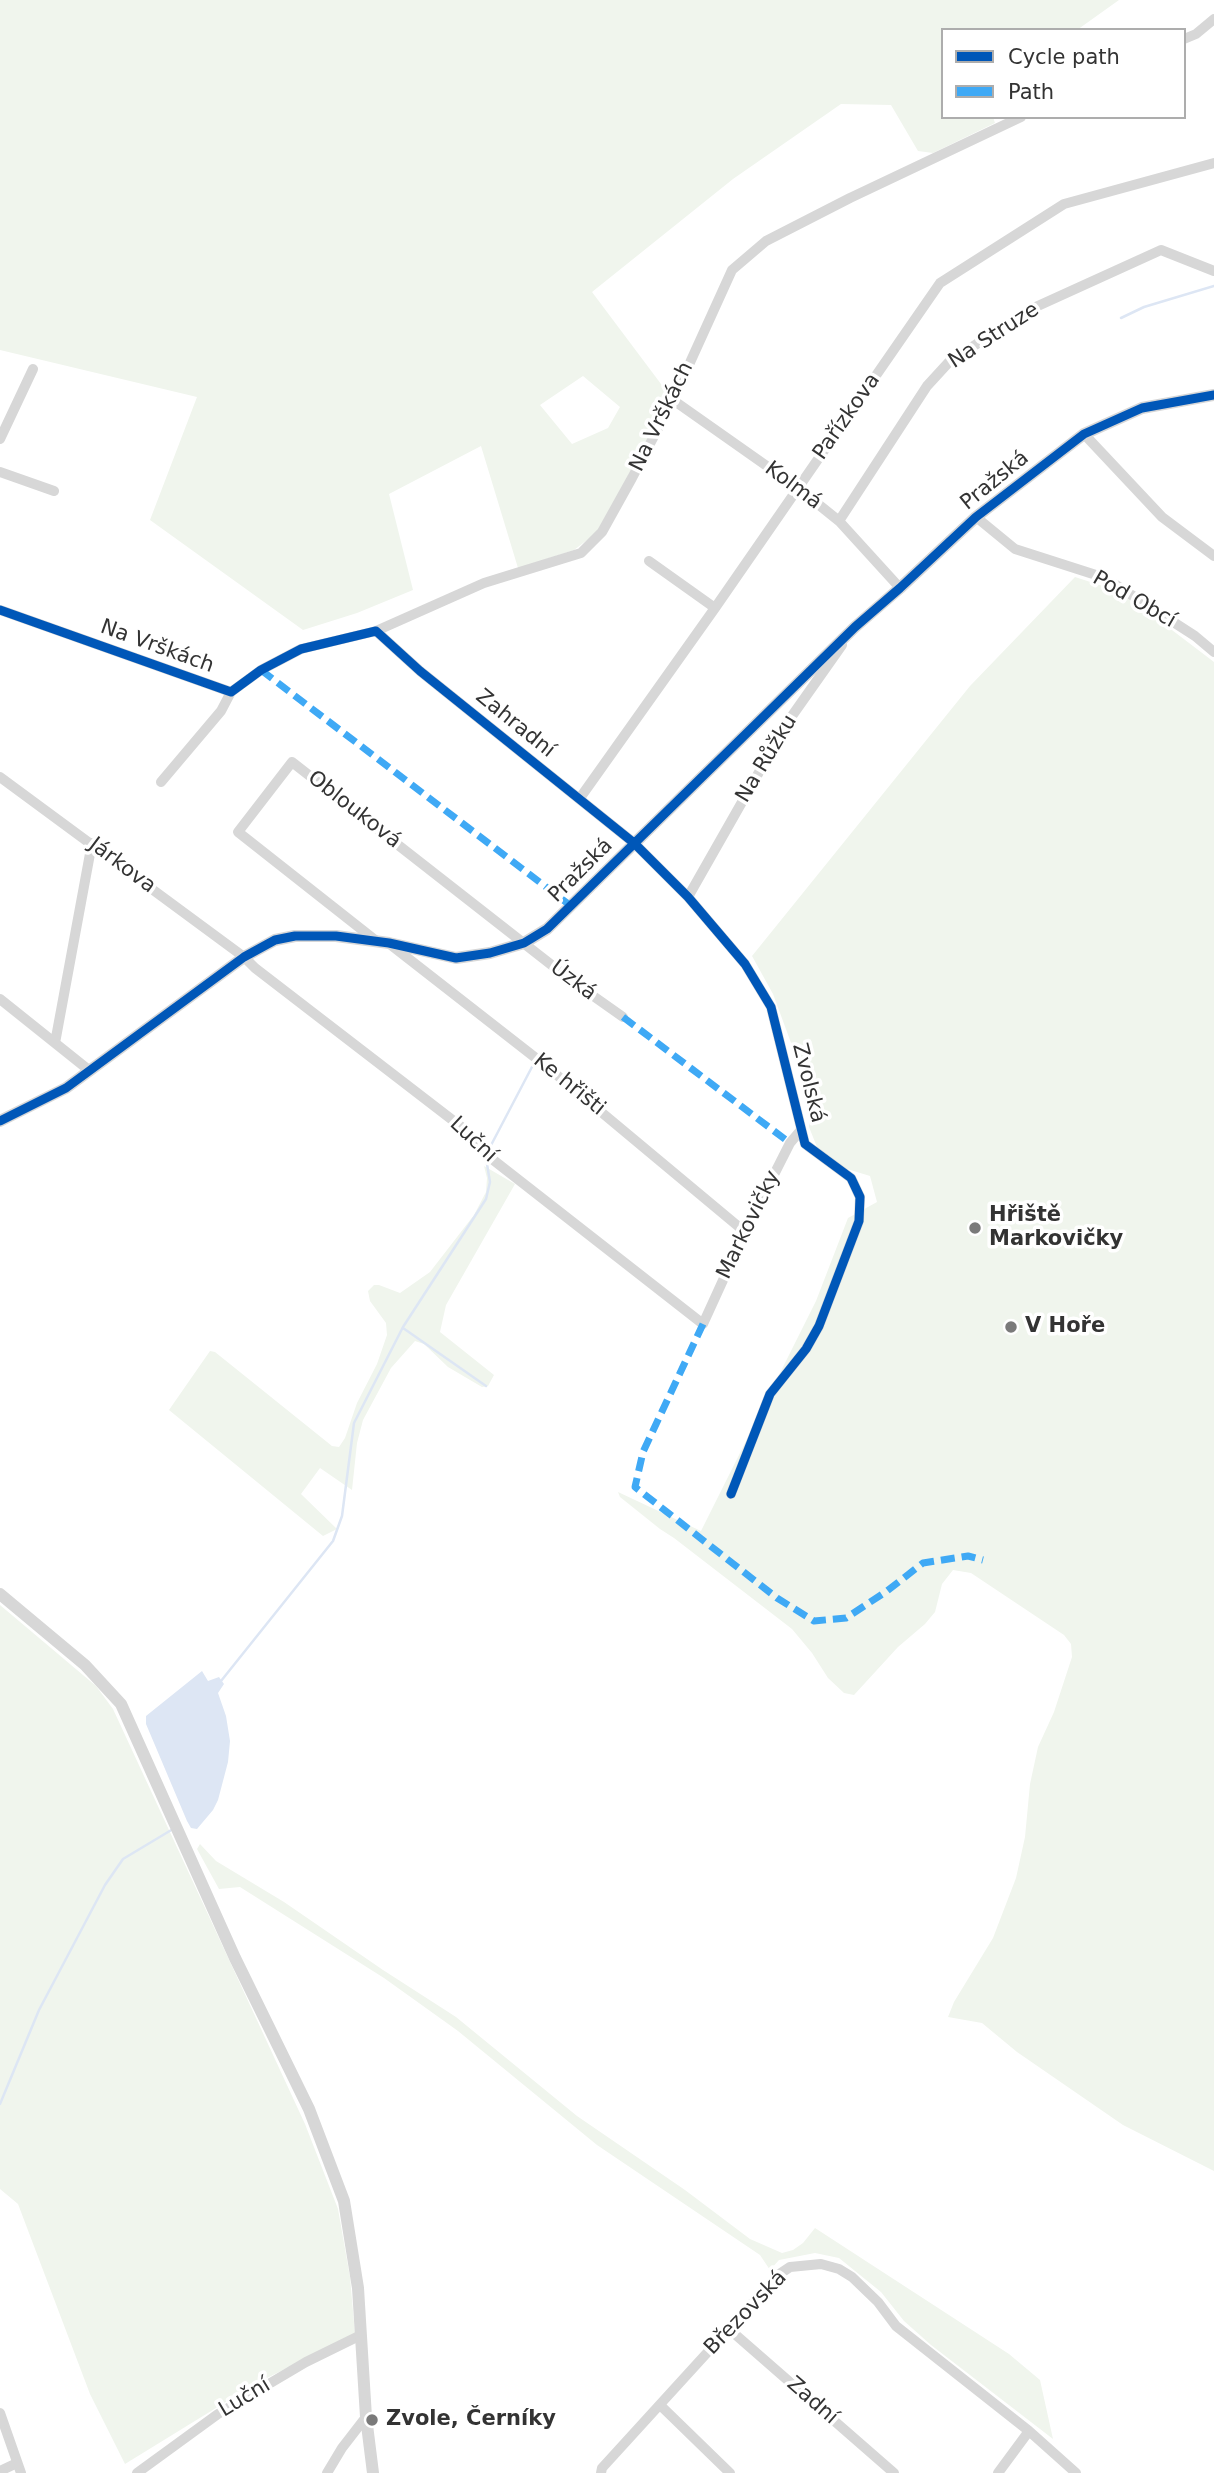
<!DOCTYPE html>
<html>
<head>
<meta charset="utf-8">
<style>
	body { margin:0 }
	#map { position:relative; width:1214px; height:2473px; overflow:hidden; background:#fff; font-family:"DejaVu Sans",sans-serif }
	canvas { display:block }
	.legend { position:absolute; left:941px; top:28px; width:245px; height:91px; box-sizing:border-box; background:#fff; border:2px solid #adadad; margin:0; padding:9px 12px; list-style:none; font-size:21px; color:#333 }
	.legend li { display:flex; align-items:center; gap:14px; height:35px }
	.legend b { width:35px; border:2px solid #adadad }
</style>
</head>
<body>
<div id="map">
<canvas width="1214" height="2473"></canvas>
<ul class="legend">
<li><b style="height:9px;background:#0057b8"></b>Cycle path</li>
<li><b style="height:9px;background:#3fa9f5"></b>Path</li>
</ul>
</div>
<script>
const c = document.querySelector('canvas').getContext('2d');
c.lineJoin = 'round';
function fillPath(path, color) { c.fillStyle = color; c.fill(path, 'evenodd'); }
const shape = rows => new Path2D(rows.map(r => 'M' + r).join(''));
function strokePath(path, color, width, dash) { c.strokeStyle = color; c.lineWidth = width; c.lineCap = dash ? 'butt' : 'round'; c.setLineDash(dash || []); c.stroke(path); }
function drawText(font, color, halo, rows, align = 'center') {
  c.font = font + ' "DejaVu Sans",sans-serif'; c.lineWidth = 7; c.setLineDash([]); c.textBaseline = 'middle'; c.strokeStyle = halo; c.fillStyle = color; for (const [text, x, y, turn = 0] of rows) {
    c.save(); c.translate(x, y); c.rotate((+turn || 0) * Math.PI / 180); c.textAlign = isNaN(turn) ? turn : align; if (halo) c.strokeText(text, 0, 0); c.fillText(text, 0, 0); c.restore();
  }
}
fillPath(shape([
	[0,0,1119,0,1077,30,943,30,943,117,993,117,995,123,933,153,918,151,891,105,841,104,733,179,592,292,667,392,667,401,599,531,574,550,518,568,481,446,389,494,413,590,357,613,303,630,150,520,197,397,0,350],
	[583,376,620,407,608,428,572,444,540,405],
	[1075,577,1112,589,1143,608,1214,662,1214,2171,1123,2125,1017,2052,982,2023,948,2017,954,2002,993,1938,1016,1878,1025,1837,1030,1784,1038,1747,1054,1712,1072,1657,1071,1644,1064,1635,971,1573,953,1570,942,1584,935,1612,925,1624,898,1647,854,1695,844,1693,828,1678,812,1653,792,1629,674,1538,660,1529,620,1497,618,1492,701,1531,816,1301,848,1218,877,1202,870,1176,844,1168,817,1147,809,1127,811,1097,773,994,752,956,970,686],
	[484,1166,515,1184,446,1305,440,1332,494,1375,488,1386,482,1387,448,1367,424,1344,415,1341,391,1368,363,1420,357,1443,352,1490,320,1468,301,1494,337,1529,323,1536,169,1410,210,1351,215,1352,332,1446,339,1447,345,1438,357,1403,377,1364,387,1335,386,1323,370,1301,368,1291,374,1285,379,1285,400,1293,430,1272,474,1215,486,1192,487,1178],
	[0,1605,96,1686,113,1709,305,2124,338,2209,350,2277,355,2334,255,2384,125,2464,90,2394,18,2204,0,2189],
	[200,1844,216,1861,284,1902,383,1970,456,2017,577,2116,685,2190,750,2239,782,2253,793,2250,803,2243,815,2228,1009,2354,1040,2380,1053,2439,931,2345,904,2321,881,2292,839,2258,815,2253,779,2260,770,2270,760,2255,597,2145,458,2031,384,1978,240,1887,219,1889,197,1849]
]), '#f0f5ed');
fillPath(shape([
	[202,1671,208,1681,219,1677,224,1684,218,1693,226,1716,230,1741,228,1762,218,1800,213,1810,197,1829,191,1828,187,1821,146,1724,146,1716]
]), '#dde6f4');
strokePath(shape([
	[1121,318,1144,307,1214,286],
	[489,1149,533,1065],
	[403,1328,486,1386],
	[221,1681,333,1541,342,1516,354,1423,403,1327,486,1199,490,1182,486,1158],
	[0,2104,39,2010,105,1885,123,1859,173,1829]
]), '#dde6f4', 2.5);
strokePath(shape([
	[1184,39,1196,34,1214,19],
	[673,400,798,488,839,521,900,588],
	[1084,434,1162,517,1214,556],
	[0,439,33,369],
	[0,472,54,491],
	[976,517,1015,549,1096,575,1116,585,1195,636,1214,652],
	[839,521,927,386,949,362,1029,310,1161,250,1214,271],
	[649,561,715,608],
	[0,610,231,692,261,670,301,649,376,631,484,583,581,553,602,532,632,478,673,400,732,270,766,241,850,198,1021,117],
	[376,631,420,671,634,843,688,897,745,964,771,1007,805,1144,851,1178,860,1197,859,1221,819,1326,806,1349,770,1394,731,1494],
	[0,777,244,957,255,968,468,1132,492,1159,703,1324,745,1232,790,1143,801,1130],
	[161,782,221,711,231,692],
	[580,798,715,608,940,283,1064,204,1214,163],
	[688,897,787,723,842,645],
	[375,940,238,832,292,762,572,981,623,1017],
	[391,945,546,1066,745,1232],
	[0,999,90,1071],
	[55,1043,92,843],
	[729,2329,894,2473],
	[660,2405,730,2473],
	[0,2413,21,2473],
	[0,2471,17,2463],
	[137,2473,218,2414,306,2362,361,2335],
	[327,2473,342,2448,366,2417],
	[601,2473,602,2468,778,2275,790,2267,821,2264,839,2269,852,2277,878,2302,896,2326,1029,2431,1076,2473],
	[998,2473,1029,2431]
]), '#d7d7d7', 10);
strokePath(shape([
	[0,1121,66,1088,244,957,275,940,295,936,336,936,389,943,456,958,490,953,524,943,547,929,855,627,900,588,976,517,1084,434,1142,408,1214,395],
	[0,1594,85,1665,121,1704,235,1958,309,2109,344,2201,358,2288,366,2417,373,2473]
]), '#d7d7d7', 12);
strokePath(shape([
	[261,670,571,906],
	[623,1017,790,1143],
	[703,1324,643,1452,635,1487,777,1598,814,1621,846,1618,887,1591,923,1563,968,1556,983,1560]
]), '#3fa9f5', 7, [14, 7]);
strokePath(shape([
	[0,610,231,692,261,670,301,649,376,631,420,671,634,843,688,897,745,964,771,1007,805,1144,851,1178,860,1197,859,1221,819,1326,806,1349,770,1394,731,1494],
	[0,1121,66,1088,244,957,275,940,295,936,336,936,389,943,456,958,490,953,524,943,547,929,855,627,900,588,976,517,1084,434,1142,408,1214,395]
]), '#0057b8', 9);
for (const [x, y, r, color] of [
	[975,1228,7,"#7a7a7a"],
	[1011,1327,7,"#7a7a7a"],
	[372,2420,7,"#7a7a7a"]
]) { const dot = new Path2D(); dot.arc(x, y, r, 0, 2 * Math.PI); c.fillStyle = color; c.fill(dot); strokePath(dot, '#fff', 2.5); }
drawText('21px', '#333', '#fff', [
	["Na Struze",994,336,-33],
	["Na Vrškách",662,417,-64],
	["Pařízkova",847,417,-55],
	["Pražská",995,481,-39],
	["Kolmá",793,486,37],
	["Pod Obcí",1134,600,30],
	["Na Vrškách",157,647,20],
	["Zahradní",515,724,39],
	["Na Růžku",767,759,-59],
	["Oblouková",354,810,38],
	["Járkova",122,866,37],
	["Pražská",581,871,-45],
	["Úzká",573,981,37],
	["Zvolská",808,1083,76],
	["Ke hřišti",569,1085,39],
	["Luční",473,1140,43],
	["Markovičky",749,1225,-64],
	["Březovská",746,2313,-46],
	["Luční",245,2398,-31],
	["Zadní",812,2401,41]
]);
drawText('bold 21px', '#333', '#fff', [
	["Hřiště",989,1216],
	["Markovičky",989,1240],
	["V Hoře",1025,1327],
	["Zvole, Černíky",386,2420]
], 'left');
</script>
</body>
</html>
